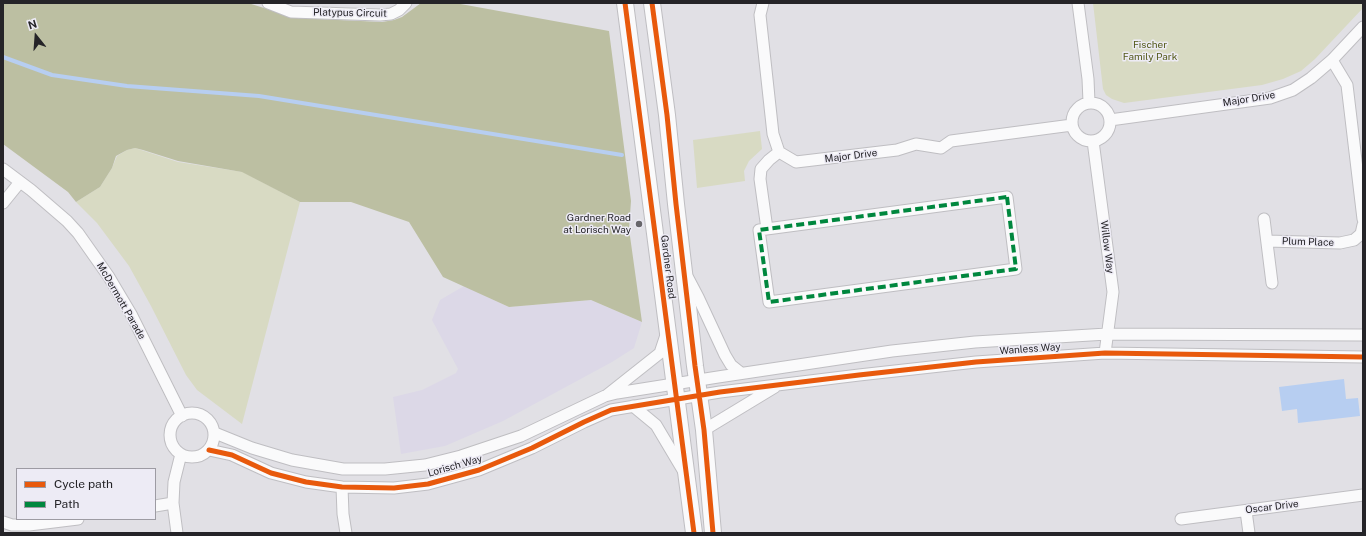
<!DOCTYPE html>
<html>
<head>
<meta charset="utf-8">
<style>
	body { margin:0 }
	#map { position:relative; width:1366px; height:536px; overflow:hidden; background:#e1e0e5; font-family:"Public Sans",sans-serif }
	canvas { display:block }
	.frame { position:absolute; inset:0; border:4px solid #252428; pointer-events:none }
	.legend { position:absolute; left:16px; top:468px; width:140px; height:52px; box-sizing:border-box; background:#edebf5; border:1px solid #9d9ba3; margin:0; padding:5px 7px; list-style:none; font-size:12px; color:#252428 }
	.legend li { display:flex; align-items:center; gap:8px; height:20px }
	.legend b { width:20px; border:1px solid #9d9ba3 }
	.north { position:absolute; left:16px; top:16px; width:40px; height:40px; -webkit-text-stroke:3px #edebf5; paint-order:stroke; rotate:343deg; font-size:11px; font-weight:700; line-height:16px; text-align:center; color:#252428 }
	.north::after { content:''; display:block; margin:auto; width:14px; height:18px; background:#252428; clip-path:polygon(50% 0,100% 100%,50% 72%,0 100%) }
</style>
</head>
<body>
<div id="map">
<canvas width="1366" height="536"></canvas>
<div class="frame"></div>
<ul class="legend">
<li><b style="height:5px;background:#e8590c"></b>Cycle path</li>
<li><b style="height:5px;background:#00873e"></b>Path</li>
</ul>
<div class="north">N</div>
</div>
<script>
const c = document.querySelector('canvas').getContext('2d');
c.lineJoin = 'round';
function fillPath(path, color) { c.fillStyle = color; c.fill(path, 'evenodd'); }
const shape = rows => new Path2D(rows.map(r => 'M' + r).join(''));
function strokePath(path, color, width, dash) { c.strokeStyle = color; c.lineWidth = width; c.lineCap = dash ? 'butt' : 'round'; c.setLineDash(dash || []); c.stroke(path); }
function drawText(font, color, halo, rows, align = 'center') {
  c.font = font + ' "Public Sans",sans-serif'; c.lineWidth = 3; c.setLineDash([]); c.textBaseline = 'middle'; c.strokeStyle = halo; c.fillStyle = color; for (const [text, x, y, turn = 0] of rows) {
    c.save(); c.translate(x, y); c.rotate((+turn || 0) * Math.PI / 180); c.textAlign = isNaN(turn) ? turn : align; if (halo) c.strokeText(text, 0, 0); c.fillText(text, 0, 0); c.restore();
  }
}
fillPath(shape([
	[464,286,509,307,591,300,642,322,634,348,612,362,503,421,445,446,401,454,393,397,422,390,456,373,458,369,432,320,440,300]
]), '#dcd8e7');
fillPath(shape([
	[1093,3,1363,3,1363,8,1315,59,1301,71,1283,79,1262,85,1124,103,1112,99,1106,95,1103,89],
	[760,131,762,149,749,161,744,171,745,181,697,188,693,140],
	[135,148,178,162,243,172,300,202,242,424,197,390,186,375,151,306,129,266,97,223,76,202,100,187,112,168,117,156,127,150]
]), '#d8dac3');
fillPath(shape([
	[3,3,248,3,296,18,382,22,394,20,402,17,421,3,455,3,609,31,631,201,629,229,642,322,591,300,509,307,443,277,409,222,351,202,300,202,242,172,178,161,143,150,135,148,127,150,116,156,112,168,100,187,76,202,68,192,3,144]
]), '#bcbfa2');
fillPath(shape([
	[1344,379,1346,399,1358,398,1360,416,1298,423,1297,409,1282,411,1279,387]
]), '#b7cef1');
strokePath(shape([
	[3,57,52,75,127,86,259,96,622,155]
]), '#b7cef1', 4);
const street = shape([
	[268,3,291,12,380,15,391,14,399,10,406,3],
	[763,3,760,15,773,134,779,152,796,162,897,150,916,144,941,148,951,141,1072,125],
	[1078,3,1088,79,1089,102],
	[1332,60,1347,85,1363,219],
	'1072 122a19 19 0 1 1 38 0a19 19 0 1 1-38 0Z',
	[1110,120,1270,98,1293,90,1311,78,1332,60,1363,27],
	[1093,141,1113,292,1105,353],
	[3,169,31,190,67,221,78,233,109,277,131,314,182,416],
	[1007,197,1016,269,769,302,759,230,1007,197],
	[3,203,20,182],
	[1264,219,1272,283],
	[767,229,760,179,761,169,769,160,779,152],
	[1267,241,1340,243,1354,240,1361,234,1363,225],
	[688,278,698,297,725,355,731,365,741,373],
	[607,395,660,353,666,335],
	[633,406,656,425,684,472],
	'170 435a22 22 0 1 1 44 0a22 22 0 1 1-44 0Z',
	[704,430,775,387],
	[215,433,252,448,292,460,343,469,385,469,425,465,461,456,521,436,605,396,617,393,718,377,892,351,975,342,1107,334,1363,335],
	[209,450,232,455,271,473,306,482,342,487,394,488,428,484,479,470,532,448,584,422,611,410,720,392,859,375,976,362,1105,353,1363,357],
	[342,487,343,514,346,533],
	[155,506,173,503],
	[1246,511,1249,533],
	[1181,519,1363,495],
	[3,522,12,525,29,525,78,519],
	[177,533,173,503,174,482,181,454]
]);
const secondary = shape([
	[625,3,694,533],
	[652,3,667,115,676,204,695,366,704,430,713,533]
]);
strokePath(street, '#bfbec2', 13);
strokePath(secondary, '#bfbec2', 18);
strokePath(street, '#fafafb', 11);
strokePath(secondary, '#fafafb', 16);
strokePath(shape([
	[1007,197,1016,269,769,302,759,230,1007,197]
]), '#00873e', 4, [8, 4]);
strokePath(shape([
	[625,3,694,533],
	[652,3,667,115,676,204,695,366,704,430,713,533],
	[209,450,232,455,271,473,306,482,342,487,394,488,428,484,479,470,532,448,584,422,611,410,720,392,859,375,976,362,1105,353,1363,357]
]), '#e8590c', 5);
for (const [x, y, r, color] of [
	[639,224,4,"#67666a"]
]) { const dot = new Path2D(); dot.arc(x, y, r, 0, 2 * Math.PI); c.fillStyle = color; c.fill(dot); strokePath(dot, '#edebf5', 1.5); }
drawText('10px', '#252428', '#edebf5', [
	["Platypus Circuit",350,13,1],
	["Major Drive",1249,99,-9],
	["Major Drive",851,156,-7],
	["Plum Place",1308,242,2],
	["Willow Way",1107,247,83],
	["Gardner Road",668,267,83],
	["McDermott Parade",121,301,60],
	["Wanless Way",1030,349,-4],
	["Lorisch Way",455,466,-16],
	["Oscar Drive",1272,507,-7]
]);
drawText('10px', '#545a19', '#edebf5', [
	["Fischer",1150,45],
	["Family Park",1150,57]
]);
drawText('10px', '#252428', '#edebf5', [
	["Gardner Road",631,218],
	["at Lorisch Way",631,230]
], 'right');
</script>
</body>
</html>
